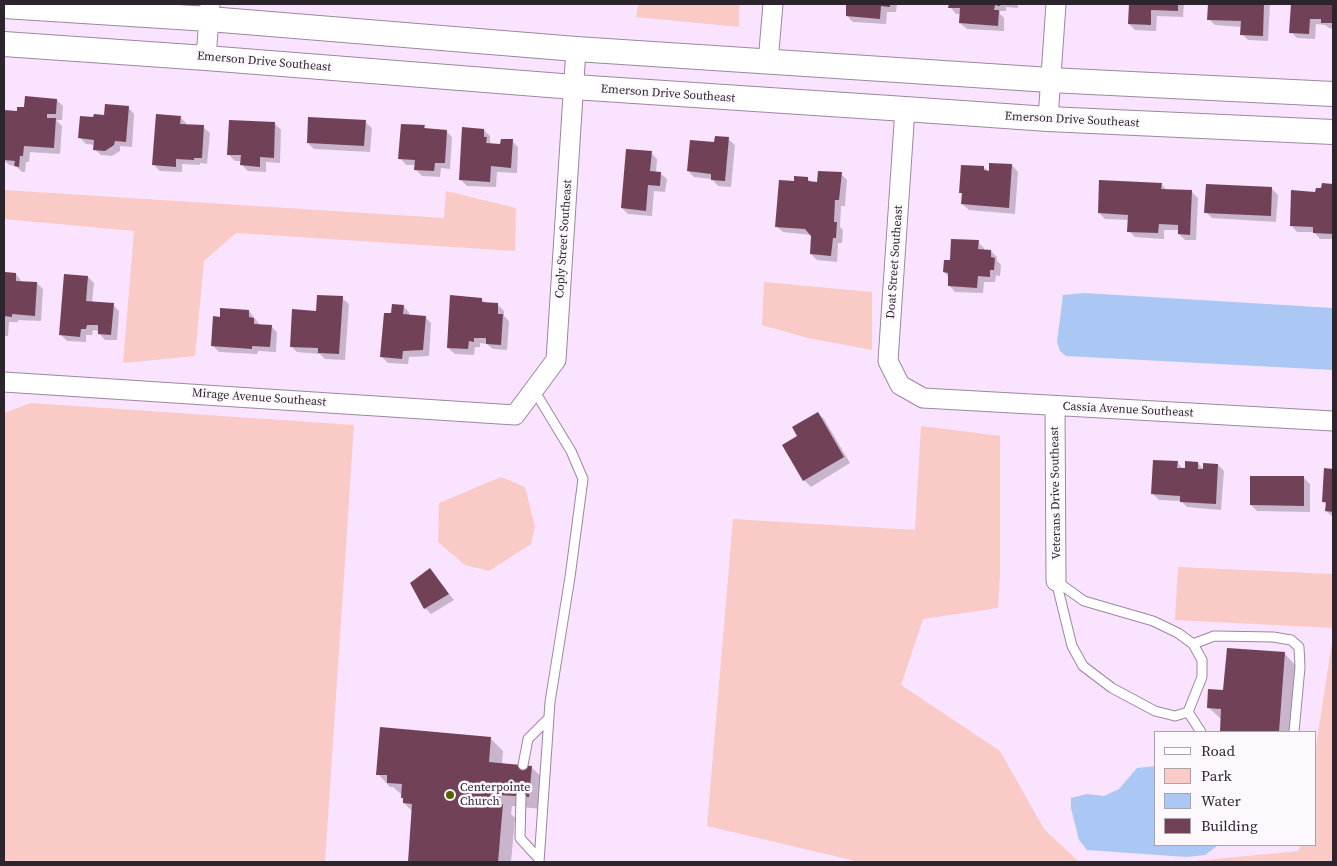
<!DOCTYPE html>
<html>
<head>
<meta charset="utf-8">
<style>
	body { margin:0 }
	#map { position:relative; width:1337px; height:866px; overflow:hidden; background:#fae3fe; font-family:"Source Serif 4",serif }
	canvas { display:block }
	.frame { position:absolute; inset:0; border:5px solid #2d252e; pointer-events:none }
	.legend { position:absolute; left:1154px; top:731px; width:162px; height:115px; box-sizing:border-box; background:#fcf8fd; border:1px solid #a9a4aa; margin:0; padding:6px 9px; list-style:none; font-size:15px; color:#2d252e }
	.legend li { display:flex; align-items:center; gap:10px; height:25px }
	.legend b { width:25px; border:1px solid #a9a4aa }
</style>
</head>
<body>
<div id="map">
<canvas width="1337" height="866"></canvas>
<div class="frame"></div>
<ul class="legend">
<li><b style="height:6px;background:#fff"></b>Road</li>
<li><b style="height:14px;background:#f9cac6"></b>Park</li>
<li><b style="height:14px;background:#abc8f5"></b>Water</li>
<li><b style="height:14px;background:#714257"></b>Building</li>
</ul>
</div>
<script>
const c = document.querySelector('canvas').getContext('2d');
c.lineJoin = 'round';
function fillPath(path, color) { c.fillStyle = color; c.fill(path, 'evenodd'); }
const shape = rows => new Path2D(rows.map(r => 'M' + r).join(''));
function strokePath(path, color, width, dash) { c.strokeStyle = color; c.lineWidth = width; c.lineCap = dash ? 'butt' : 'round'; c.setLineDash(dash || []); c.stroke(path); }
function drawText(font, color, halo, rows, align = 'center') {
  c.font = font + ' "Source Serif 4",serif'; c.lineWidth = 5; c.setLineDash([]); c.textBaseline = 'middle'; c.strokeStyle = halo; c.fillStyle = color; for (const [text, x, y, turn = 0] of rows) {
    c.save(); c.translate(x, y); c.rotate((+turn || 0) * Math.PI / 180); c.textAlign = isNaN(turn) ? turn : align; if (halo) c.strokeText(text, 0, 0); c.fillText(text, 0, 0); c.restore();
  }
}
fillPath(shape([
	[638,4,739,4,739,27,636,17],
	[4,190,444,218,446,191,516,208,515,251,236,233,204,261,195,356,123,363,134,231,4,219],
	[764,282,872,292,872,350,808,338,762,325],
	[31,403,354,425,325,862,4,862,4,413],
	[921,426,1000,436,1000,575,998,608,923,619,901,685,1000,751,1044,829,1079,862,860,862,707,826,733,519,915,530],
	[501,477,525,487,535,527,531,544,489,571,465,565,438,542,439,503],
	[1178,567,1333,574,1333,628,1175,620],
	[1333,636,1333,862,1185,862,1299,851,1300,845,1316,845,1316,746]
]), '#f9cac6');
fillPath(shape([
	[1084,293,1333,308,1333,370,1066,356,1060,351,1057,342,1063,295],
	[1156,766,1156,845,1217,846,1205,855,1187,857,1087,850,1079,840,1071,808,1071,798,1087,794,1104,796,1119,789,1137,768]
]), '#abc8f5');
fillPath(shape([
	[848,4,897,4,896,12,887,12,886,24,853,22,847,16],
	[950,4,1018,4,1018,8,1006,7,1006,11,1000,11,1000,14,1004,18,1004,31,967,29,960,23,961,14,956,14,950,7],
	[1130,4,1184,4,1183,17,1157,16,1156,31,1135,30,1129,24],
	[1210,4,1270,4,1268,41,1248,40,1242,34,1242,27,1215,25,1209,19],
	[1292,4,1333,4,1333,29,1329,28,1325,25,1316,24,1315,39,1297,38,1291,32],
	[57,100,63,106,62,120,56,120,62,126,60,154,30,152,29,162,26,162,25,172,22,172,16,166,9,165,4,160,4,111,18,112],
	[128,107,134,114,132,147,120,146,120,151,112,156,101,155,94,149,95,145,86,144,80,138,95,118],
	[180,117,186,123,186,126,203,127,210,133,207,164,200,163,200,165,182,164,182,172,160,171,154,165],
	[365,122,372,128,370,152,314,149,308,143],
	[275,124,281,130,280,163,266,162,266,172,248,171,242,165,242,161,235,161,228,154],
	[424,126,427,130,446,131,452,137,450,169,441,168,440,177,422,176,416,170,416,165,406,165,400,158],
	[484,130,490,136,490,142,493,145,501,146,512,141,518,147,517,173,497,172,496,187,467,186,460,179],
	[728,139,735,145,731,187,718,186,712,179,694,177,688,171],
	[651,153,657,159,656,173,660,173,667,179,665,192,654,191,652,216,628,214,622,208],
	[991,164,1012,165,1018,172,1015,214,969,210,962,204,963,195,960,192,983,167,990,172],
	[841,174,847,180,845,206,841,206,840,227,843,230,842,243,838,243,837,262,817,260,811,254,811,235,783,232,776,226,795,183,807,178,812,183,818,183],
	[1161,184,1168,191,1192,192,1198,198,1196,240,1185,240,1179,234,1179,230,1164,230,1164,239,1135,237,1129,231,1129,220,1105,219,1099,213],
	[1323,184,1333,185,1333,239,1320,239,1314,232,1297,232,1291,225,1317,193,1323,189],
	[1272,189,1278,195,1276,222,1212,218,1206,212],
	[978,242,984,248,984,251,991,251,997,257,997,261,1001,265,1000,276,996,275,995,282,984,282,983,293,955,292,949,285,949,277,944,272,951,262],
	[16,274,22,282,37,283,43,289,41,321,18,320,18,322,9,322,8,336,4,336,4,283],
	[88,277,94,283,92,303,113,305,119,311,117,340,105,340,99,333,99,331,93,330,92,335,86,335,86,342,67,341,61,335],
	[342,298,349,304,345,360,325,359,320,354,297,352,291,346,317,312],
	[481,299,487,304,498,305,504,311,504,316,509,321,507,350,493,349,487,344,480,343,480,347,475,347,474,355,455,354,448,348],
	[403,306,409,312,409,315,425,317,431,323,429,356,409,357,408,364,388,363,381,356],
	[249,311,260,325,271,326,277,332,276,352,258,351,257,354,219,352,213,346],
	[818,413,824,419,850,463,811,487,804,480,784,446,799,436],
	[1177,462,1183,469,1198,463,1204,470,1218,465,1224,471,1221,510,1187,507,1181,501,1159,500,1152,493],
	[1326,470,1333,470,1333,517,1326,511,1327,505,1323,502],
	[1304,478,1310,484,1310,512,1257,511,1251,505],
	[430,570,454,600,431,614,425,608],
	[1284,653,1296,666,1292,732,1221,732,1222,720,1208,707,1225,692],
	[490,738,503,751,502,764,531,767,544,779,541,809,512,806,511,814,515,818,511,862,409,862,413,812,404,803,402,795,393,787,390,787,378,774]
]), '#0003');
fillPath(shape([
	[846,4,890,4,890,7,881,6,880,19,846,16],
	[949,4,1000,4,1000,6,995,5,994,10,999,10,998,26,959,23,960,8,948,8],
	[1129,4,1178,4,1178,11,1151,10,1151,25,1128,24],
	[1208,4,1264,4,1263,36,1240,35,1241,21,1207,20],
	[1291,4,1333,4,1333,23,1321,23,1321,19,1310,19,1309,34,1289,33],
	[25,96,57,99,56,114,47,114,47,118,56,118,54,148,24,146,23,156,20,156,19,167,14,166,15,161,4,160,4,110,17,111,17,107,24,107],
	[105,104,129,106,126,142,115,141,114,145,105,151,93,150,94,140,78,138,80,116,93,117,94,114,104,115],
	[156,114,181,116,180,124,204,125,202,158,194,158,194,160,176,159,176,167,152,165],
	[308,117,366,120,364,146,307,143],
	[229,120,275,122,274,158,260,157,260,167,240,165,241,155,227,155],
	[401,124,425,125,424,128,447,130,445,163,435,163,434,171,414,170,415,160,398,159],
	[462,127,484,129,484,137,487,137,486,143,500,144,501,139,513,139,511,168,491,166,490,182,459,180],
	[715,136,729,137,725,181,711,180,711,174,687,171,690,140,714,142],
	[626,149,652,151,650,171,661,172,660,186,648,185,646,211,621,208],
	[989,163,1012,164,1009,208,961,204,962,193,959,193,961,165,984,166,984,170,989,171],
	[818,171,842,172,839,200,835,200,834,222,837,222,836,238,833,238,831,256,810,254,811,236,805,229,775,227,779,180,794,181,794,176,808,177,808,181,817,182],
	[1099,180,1162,183,1161,189,1192,190,1190,235,1178,234,1178,225,1159,224,1158,233,1127,232,1128,215,1098,213],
	[1322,183,1333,184,1333,234,1313,233,1313,227,1290,226,1291,190,1315,192,1316,188,1321,188],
	[1206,184,1272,187,1271,216,1204,213],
	[951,239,979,240,978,249,991,250,991,257,995,258,994,270,990,270,990,277,978,276,977,288,948,286,948,273,943,272,944,260,950,260],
	[5,272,16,273,16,281,37,282,35,316,12,314,12,317,4,316],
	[64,274,88,276,86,301,114,303,111,335,98,334,98,325,87,325,86,329,81,329,80,337,59,335],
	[317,295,343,296,339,354,318,353,318,348,290,347,292,309,316,311],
	[450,295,482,298,482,302,498,303,498,314,503,314,501,345,486,344,486,338,474,338,474,342,469,341,468,349,447,348],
	[392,304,404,305,403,314,426,316,423,350,403,351,402,359,380,357,384,313,391,313],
	[220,308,249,310,249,317,254,318,254,324,272,325,270,347,252,346,252,349,211,346,213,316,220,317],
	[818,412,844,457,803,481,782,445,797,436,792,427],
	[1153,460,1178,461,1177,468,1185,468,1185,461,1198,462,1198,469,1203,469,1203,463,1218,464,1216,504,1180,502,1180,496,1151,494],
	[1324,468,1333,469,1333,512,1325,511,1326,502,1322,502],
	[1250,476,1304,476,1304,506,1250,505],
	[430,568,449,594,424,609,410,583],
	[1227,648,1285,652,1279,732,1220,732,1221,709,1207,708,1208,689,1223,690],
	[380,727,491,737,489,762,532,766,529,797,500,795,499,804,503,804,498,862,408,862,412,804,403,803,403,798,401,798,402,784,387,783,387,775,376,775]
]), '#714257');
const service = shape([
	[534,390,571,451,583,479,570,577,550,702,539,862],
	[1056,581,1084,601,1153,621,1178,633,1193,644,1202,660,1202,677,1188,712,1175,716,1155,711,1112,688,1083,666,1072,646,1056,581],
	[1193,644,1214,636,1273,637,1291,640,1299,647,1300,667,1294,732],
	[1188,712,1201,732],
	[523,765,528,739,549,718],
	[521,796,520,838,539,859]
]);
const minor = shape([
	[206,58,210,4],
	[768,62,773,4],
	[905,109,888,361,900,385,923,398,1333,421],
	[1048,119,1056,4],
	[4,382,515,415,556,360,576,49],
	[1055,406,1056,581]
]);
const tertiary = shape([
	[4,6,209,19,576,49,1050,80,1333,94],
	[4,44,206,58,574,87,905,109,1048,119,1333,132]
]);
strokePath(service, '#9c879f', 11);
strokePath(minor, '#9c879f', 21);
strokePath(tertiary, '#9c879f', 26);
strokePath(service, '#fff', 9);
strokePath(minor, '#fff', 19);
strokePath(tertiary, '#fff', 24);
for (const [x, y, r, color] of [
	[450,795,5,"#556204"]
]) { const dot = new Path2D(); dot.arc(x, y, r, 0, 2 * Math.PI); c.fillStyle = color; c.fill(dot); strokePath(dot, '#fcf8fd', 2); }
drawText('12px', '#2d252e', '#fcf8fd', [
	["Emerson Drive Southeast",264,62,5],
	["Emerson Drive Southeast",668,94,4],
	["Emerson Drive Southeast",1072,120,3],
	["Coply Street Southeast",564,239,-86],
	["Doat Street Southeast",895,262,-86],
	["Mirage Avenue Southeast",259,398,4],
	["Cassia Avenue Southeast",1128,410,3],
	["Veterans Drive Southeast",1056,493,-91]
]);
drawText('12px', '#2d252e', '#fcf8fd', [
	["Centerpointe",460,788],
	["Church",460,802]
], 'left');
</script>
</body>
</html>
